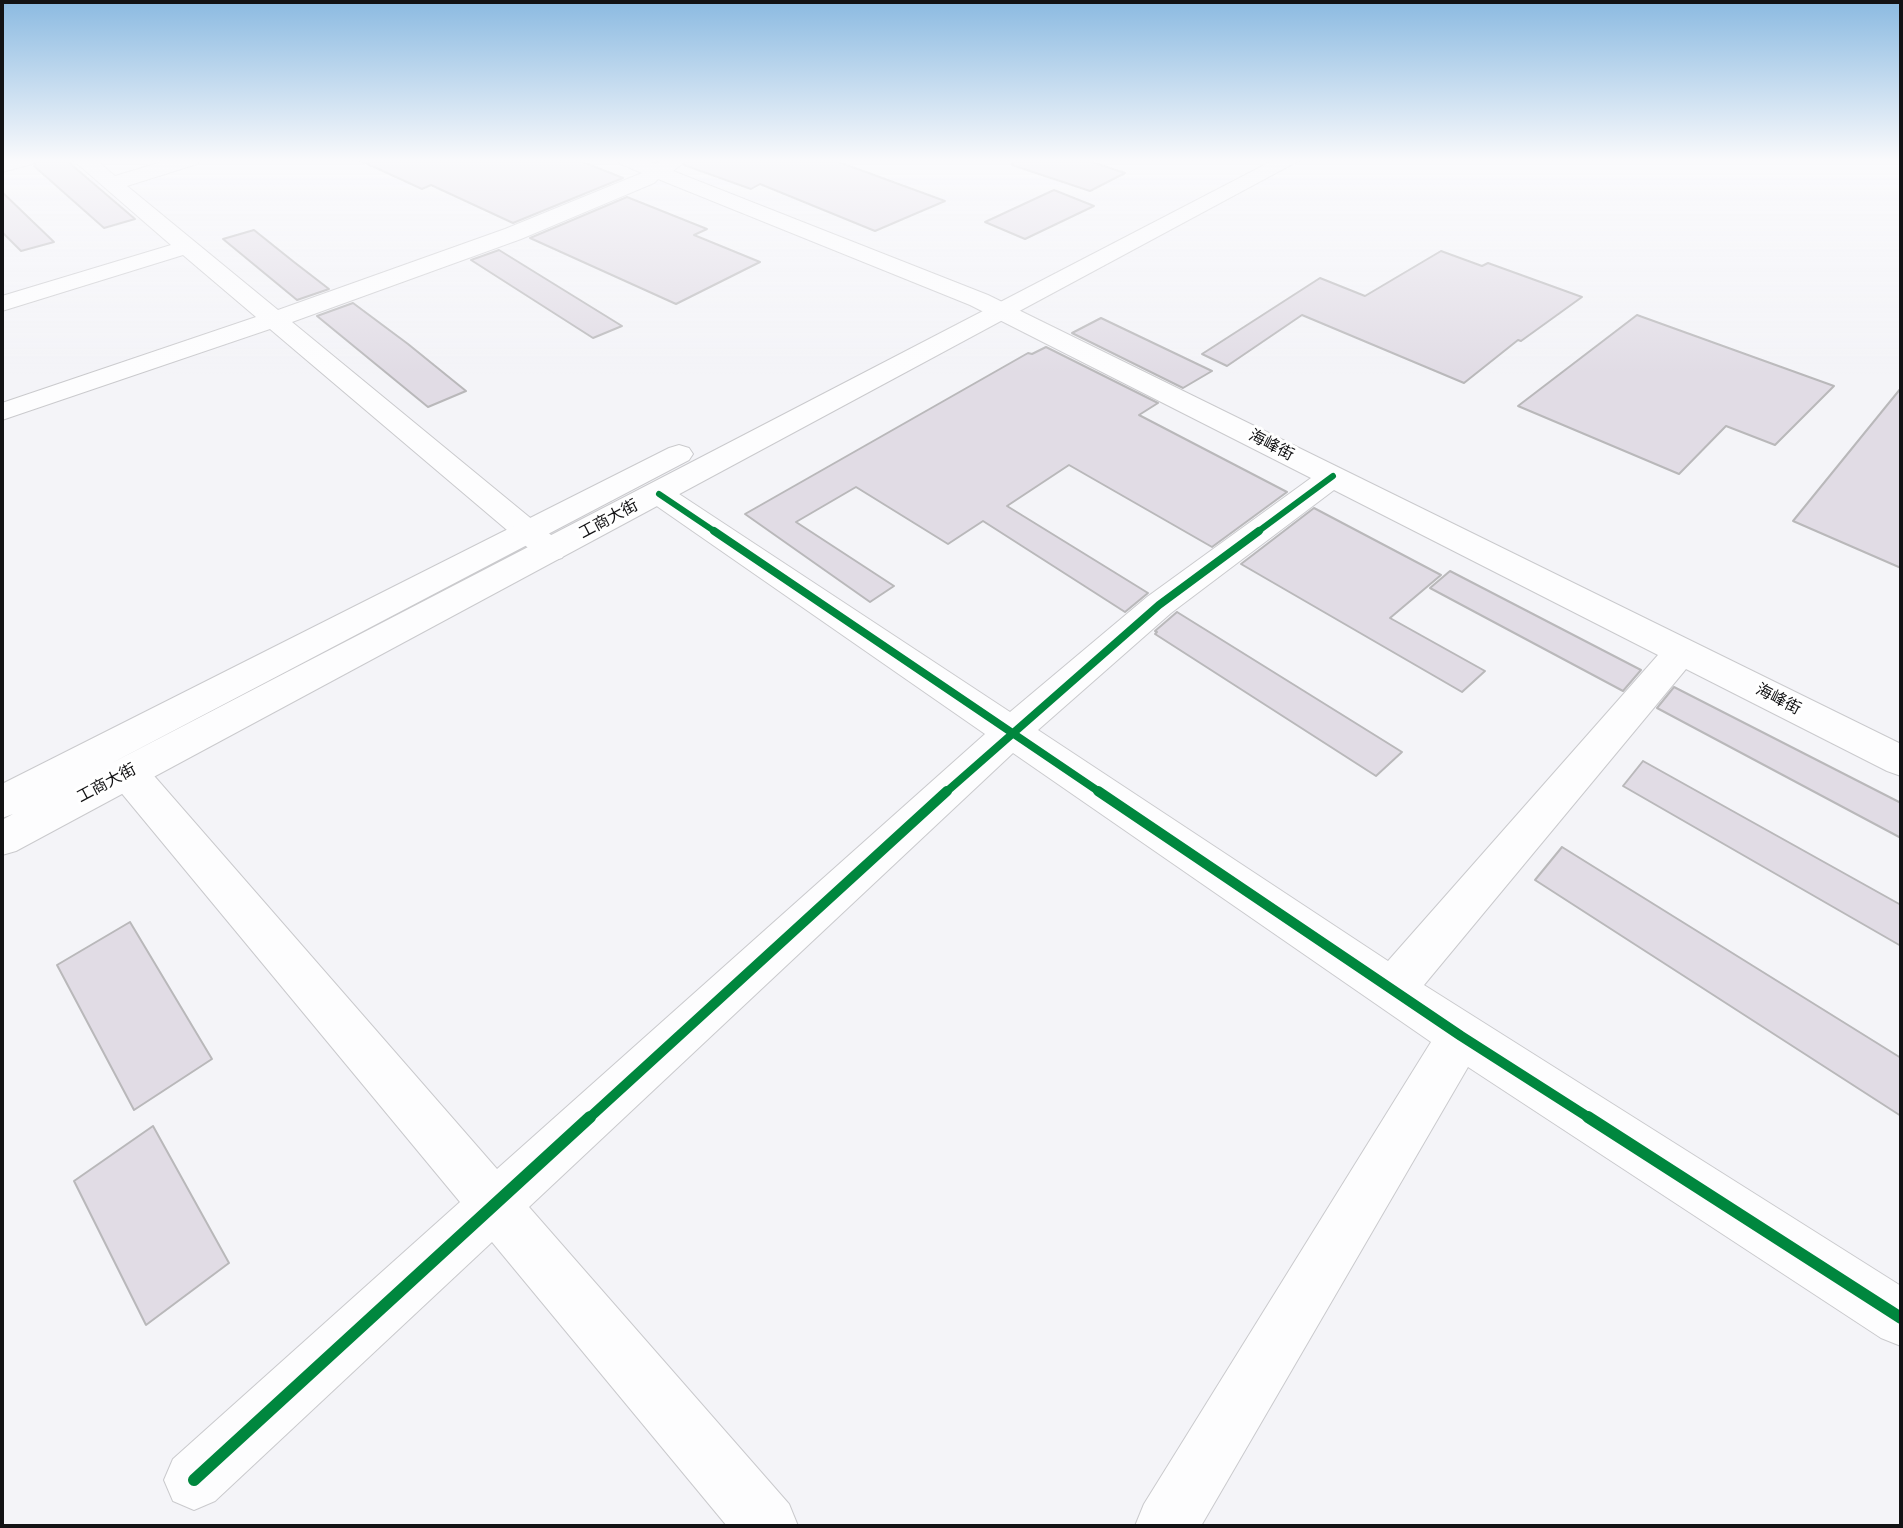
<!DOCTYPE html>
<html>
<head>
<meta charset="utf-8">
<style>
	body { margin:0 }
	#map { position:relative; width:1903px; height:1528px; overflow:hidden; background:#f4f4f8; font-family:"Titillium Web",sans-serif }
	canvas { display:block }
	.frame { position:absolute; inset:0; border:4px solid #121214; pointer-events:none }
</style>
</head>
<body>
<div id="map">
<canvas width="1903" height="1528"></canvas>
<div class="frame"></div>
</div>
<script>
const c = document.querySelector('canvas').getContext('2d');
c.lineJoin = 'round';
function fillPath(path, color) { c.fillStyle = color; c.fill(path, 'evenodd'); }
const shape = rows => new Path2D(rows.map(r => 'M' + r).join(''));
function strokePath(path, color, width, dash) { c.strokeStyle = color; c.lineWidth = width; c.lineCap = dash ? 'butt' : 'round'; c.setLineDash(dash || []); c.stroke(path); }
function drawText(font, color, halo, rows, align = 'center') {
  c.font = font + ' "Titillium Web","Noto Sans SC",sans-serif'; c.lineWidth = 6; c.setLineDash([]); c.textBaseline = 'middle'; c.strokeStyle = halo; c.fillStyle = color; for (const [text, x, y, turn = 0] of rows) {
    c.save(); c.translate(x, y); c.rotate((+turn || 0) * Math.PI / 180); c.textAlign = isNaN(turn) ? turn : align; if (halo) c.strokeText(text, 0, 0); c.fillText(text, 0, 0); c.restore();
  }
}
const building = shape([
	[37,160,66,160,135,219,104,228,34,166,37,160],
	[359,160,578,160,623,178,513,223,431,185,422,189,359,160],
	[683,160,833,160,945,201,875,231,760,184,751,189,684,165,683,160],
	[1013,160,1086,160,1125,173,1090,191,1012,165,1013,160],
	[1054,190,1094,206,1025,239,985,222,1054,190],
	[2,192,54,242,21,251,2,232,2,192],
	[627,197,707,229,694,235,760,262,676,304,530,238,627,197],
	[254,230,294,262,329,289,297,300,223,239,254,230],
	[499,250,622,326,593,338,471,260,499,250],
	[1441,251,1482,266,1488,263,1582,297,1521,341,1518,340,1464,383,1302,315,1227,366,1202,354,1320,278,1365,296,1441,251],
	[353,303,408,344,466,391,428,407,317,316,353,303],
	[1637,315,1834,386,1775,445,1726,426,1679,474,1518,406,1637,315],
	[1101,318,1212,371,1183,388,1072,333,1101,318],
	[1046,347,1158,403,1139,415,1287,492,1212,547,1069,465,1007,506,1148,593,1125,612,983,521,948,544,856,487,796,522,894,586,870,602,745,514,1028,353,1032,354,1046,347],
	[1901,388,1901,568,1793,521,1901,388],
	[1314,508,1441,575,1390,618,1485,671,1462,692,1241,564,1314,508],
	[1450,571,1641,670,1623,691,1430,588,1450,571],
	[1177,612,1402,752,1376,776,1155,634,1157,632,1155,631,1177,612],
	[1674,687,1901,803,1901,838,1657,708,1674,687],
	[1643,761,1901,905,1901,946,1623,786,1643,761],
	[1562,847,1901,1058,1901,1116,1535,880,1562,847],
	[130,922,212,1059,134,1110,57,965,130,922],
	[153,1126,229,1263,146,1325,74,1181,153,1126]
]);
fillPath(building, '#e1dce5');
strokePath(building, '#b9b8ba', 2);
const minor = shape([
	[2,160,35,160,32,164,2,172,2,160],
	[73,160,96,160,115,176,168,160,200,160,197,164,127,186,278,310,505,229,642,173,621,164,618,160,647,160,655,164,663,160,680,160,682,164,673,171,988,295,1901,744,1901,776,1887,771,1686,669,1424,985,1901,1286,1901,1346,1881,1338,1468,1067,1201,1526,1135,1526,1144,1504,1431,1042,1013,753,529,1207,789,1504,798,1526,727,1526,492,1242,215,1501,194,1510,173,1501,164,1480,173,1459,460,1202,114,784,109,773,114,762,128,758,142,762,497,1169,985,734,648,500,644,494,648,488,659,485,670,488,1010,712,1147,597,1311,478,970,305,658,179,654,183,521,239,292,322,562,544,567,551,562,558,551,561,540,558,270,329,2,420,2,403,256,317,183,255,2,311,2,296,171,245,73,160],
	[1334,490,1658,655,1388,961,1038,730,1171,613,1334,490]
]);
const major = shape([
	[1274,160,1300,160,16,851,2,855,2,820,13,814,2,818,2,784,669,448,679,445,689,448,693,454,689,460,108,765,1274,160]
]);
strokePath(minor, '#cacacd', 2);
strokePath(major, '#cacacd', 2);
fillPath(minor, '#fdfdfe');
fillPath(major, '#fdfdfe');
strokePath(shape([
	[659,494,717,533],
	[1256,533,1333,476]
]), '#00873e', 6);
strokePath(shape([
	[714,531,1101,793],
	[945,793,1159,605,1259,531]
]), '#00873e', 8);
strokePath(shape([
	[1098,791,1461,1036,1591,1119],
	[588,1119,947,791]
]), '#00873e', 10);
strokePath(shape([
	[1588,1117,1901,1318],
	[194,1480,590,1117]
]), '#00873e', 12);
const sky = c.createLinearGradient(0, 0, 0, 374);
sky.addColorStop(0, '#8bbae1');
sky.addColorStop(0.43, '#fafafc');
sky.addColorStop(1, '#fafafc00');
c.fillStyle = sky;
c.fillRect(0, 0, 1903, 374);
drawText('16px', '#121214', '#fff', [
	["海峰街",1271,446,27],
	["工商大街",609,520,-28],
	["海峰街",1778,700,27],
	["工商大街",107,784,-28]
]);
</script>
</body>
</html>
